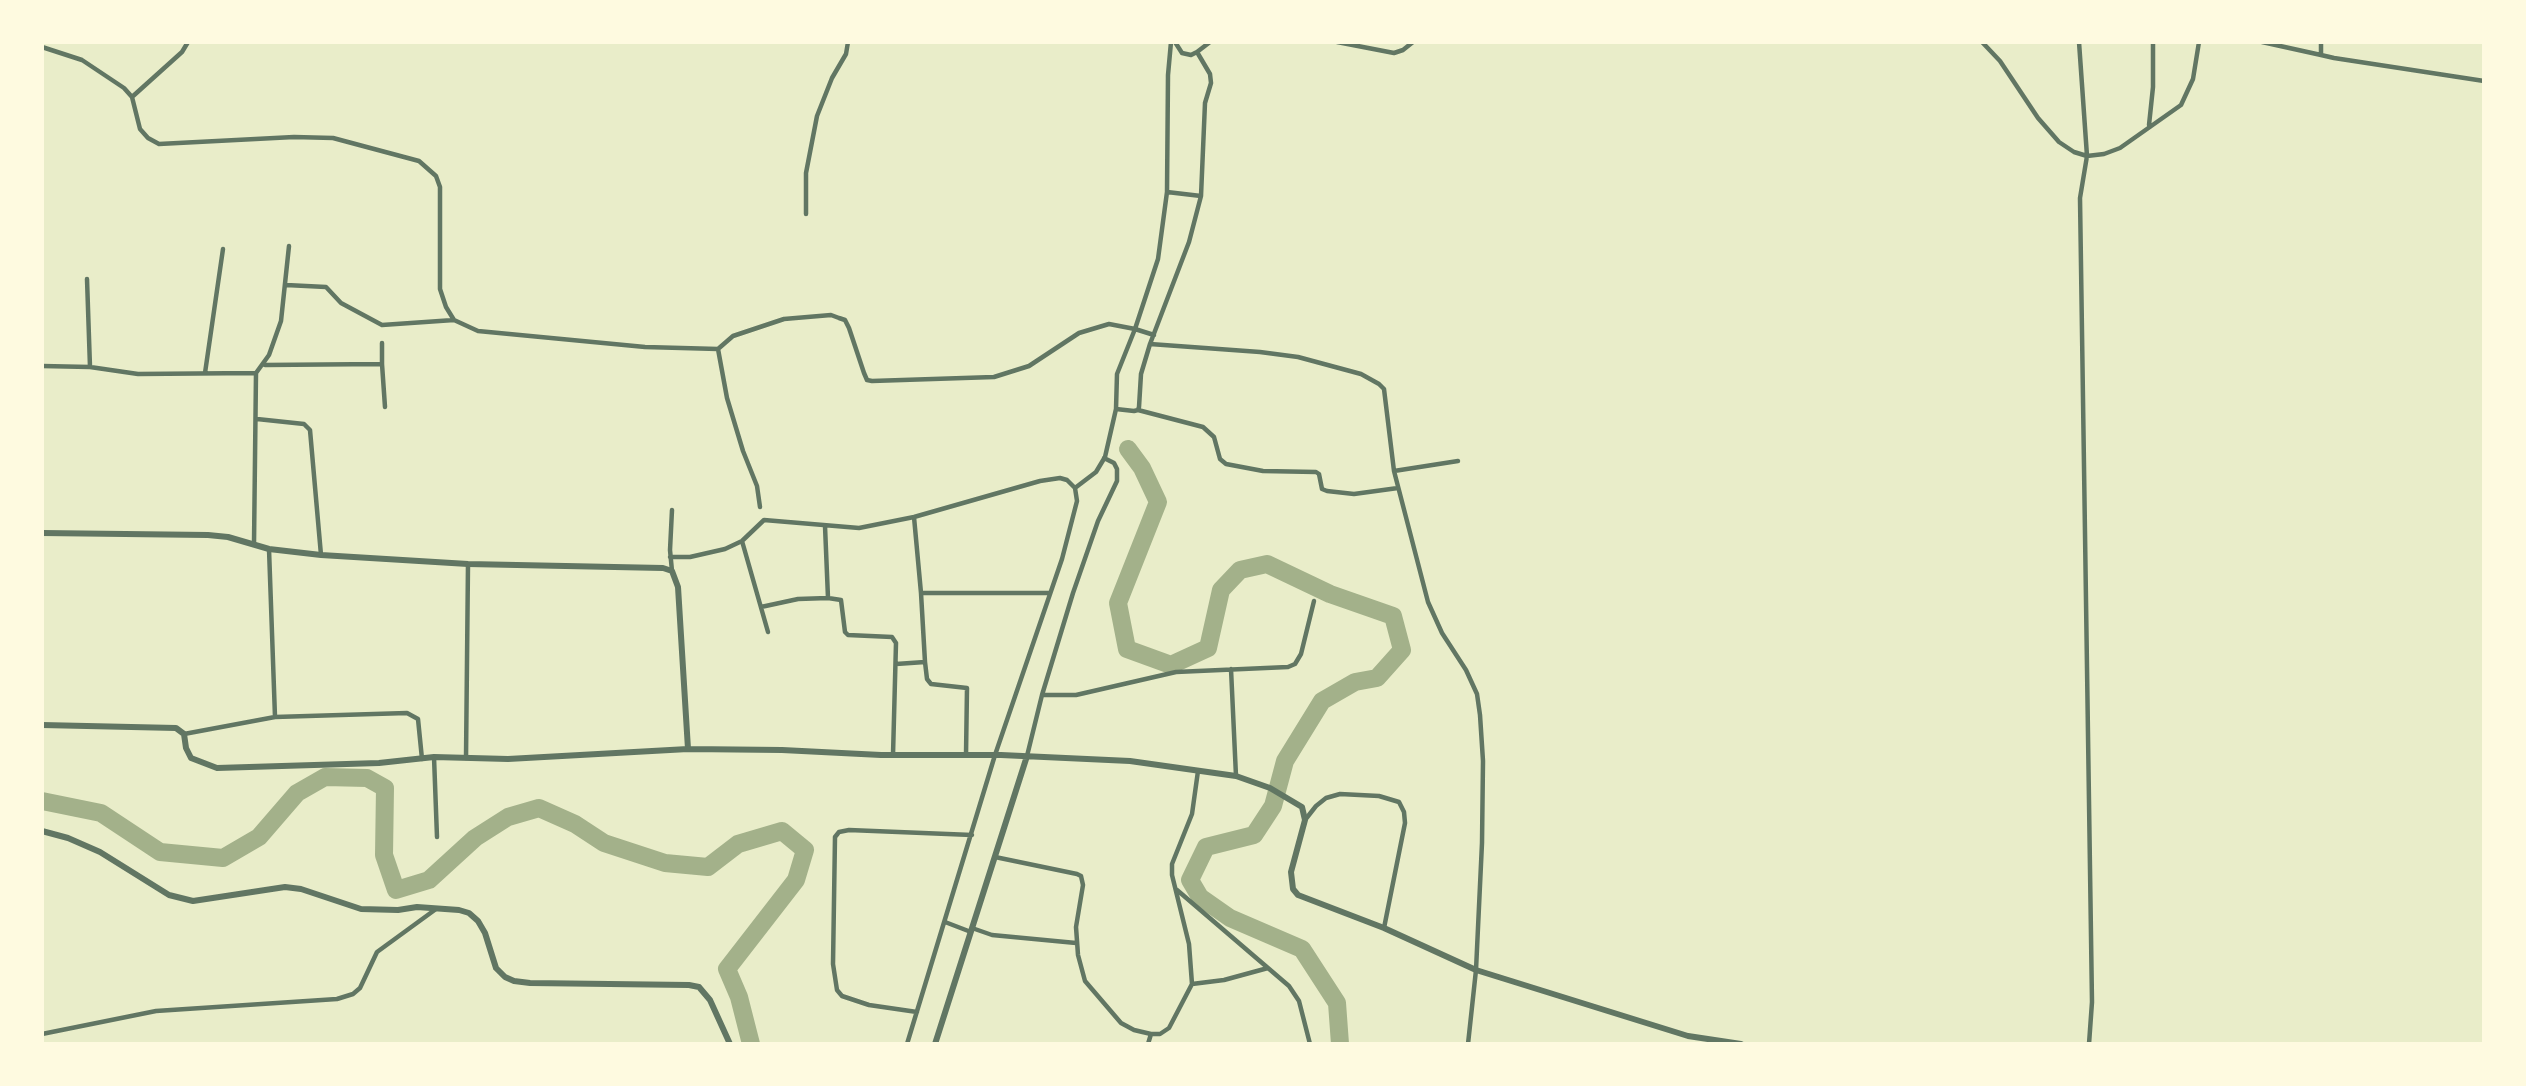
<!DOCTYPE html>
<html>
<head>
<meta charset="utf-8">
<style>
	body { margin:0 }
	#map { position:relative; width:2526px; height:1086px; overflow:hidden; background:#e9edc9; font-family:"Golos Text",sans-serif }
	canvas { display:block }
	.frame { position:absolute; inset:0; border:44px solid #fefae0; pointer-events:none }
</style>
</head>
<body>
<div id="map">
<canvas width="2526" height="1086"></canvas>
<div class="frame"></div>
</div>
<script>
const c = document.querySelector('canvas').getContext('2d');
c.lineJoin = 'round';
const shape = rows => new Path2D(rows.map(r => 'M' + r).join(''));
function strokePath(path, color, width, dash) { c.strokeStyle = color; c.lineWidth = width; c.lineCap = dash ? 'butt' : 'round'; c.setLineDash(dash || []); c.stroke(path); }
strokePath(shape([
	[1128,449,1142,468,1158,502,1118,603,1127,649,1171,665,1208,648,1221,590,1240,570,1267,564,1330,594,1393,616,1402,650,1377,678,1355,682,1322,701,1285,761,1273,806,1254,835,1206,847,1190,880,1200,897,1230,918,1302,949,1337,1003,1340,1044],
	[42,801,101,813,160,852,223,858,259,837,297,793,325,777,367,778,385,788,384,855,396,890,429,880,475,838,508,817,539,808,575,824,604,843,665,863,708,867,738,844,782,831,805,850,796,880,727,969,739,997,751,1044]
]), '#a3b18a', 18);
strokePath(shape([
	[1175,42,1182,53,1191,55,1197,52],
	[1337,42,1394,53,1403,50,1413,42],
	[1982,42,2000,61,2038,118,2059,142,2074,152,2087,156,2080,198,2092,1002,2089,1044],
	[2079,42,2087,156,2104,154,2120,148,2181,105,2193,79,2199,42],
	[2262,42,2321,55],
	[2321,42,2321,55,2334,58,2484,81],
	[42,47,82,60,124,88,132,97,140,129,148,138,159,144,294,137,333,138,419,161,436,176,440,187,440,289,446,307,454,320],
	[132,97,182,52,188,42],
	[2149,125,2153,87,2153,42],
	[1167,192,1201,196],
	[806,214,806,173,817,116,832,78,846,54,848,42],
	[286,285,326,287,341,303,382,325,454,320,478,331,645,347,718,349],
	[1150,344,1260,352,1298,357,1361,374,1379,384,1384,389,1394,471,1428,602,1442,633,1466,670,1477,694,1480,715,1483,761,1482,843,1476,970,1468,1044],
	[382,364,385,407],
	[265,365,382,364,382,343],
	[42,366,90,367,87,279],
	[90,367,138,374,256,373],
	[205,373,223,249],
	[1116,409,1117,374,1135,329,1154,335],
	[1138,410,1203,427,1214,437,1220,459,1226,464,1263,471,1316,472,1319,474,1322,489,1327,491,1354,494,1398,488],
	[257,419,304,424,310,430,321,555],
	[1394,471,1458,461],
	[760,507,757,486,743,451,727,398,718,349,733,336,784,319,831,315,839,318,845,320,849,328,864,373,867,380,872,381,994,377,1029,366,1079,333,1109,324,1135,329,1158,259,1167,192,1168,75,1171,42],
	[914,517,921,593,1050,593],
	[825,526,828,598,841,600,845,632,848,635,892,637,896,643,893,755],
	[742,541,768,632],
	[254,544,256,373,269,355,281,321,289,246],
	[269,549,275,717],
	[670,557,690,557,725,549,742,541,764,520,859,528,914,517,1040,481,1060,478,1067,480,1075,488],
	[672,571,670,550,672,510],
	[921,593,925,662],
	[761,607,798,599,828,598],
	[896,664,925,662,927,679,931,684,967,688,966,755],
	[1231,669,1236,776],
	[1042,695,1076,695,1176,672,1288,667,1295,664,1301,654,1314,601],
	[184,734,275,717,407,713,418,719,422,759],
	[1027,756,1042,695,1073,593,1098,521,1117,481,1117,469,1114,463,1104,458],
	[434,757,437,837],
	[466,758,468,564],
	[1305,820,1316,806,1326,798,1340,794,1379,796,1399,802,1404,812,1405,823,1384,928],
	[995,857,1077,874,1081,876,1083,885,1076,927,1078,955,1085,981,1121,1023,1134,1030,1151,1034],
	[1177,890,1289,986,1299,1001,1310,1044],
	[945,922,971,932],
	[972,928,992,935,1076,943],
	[1192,984,1224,980,1268,968],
	[917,1012,869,1005,842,996,837,990,833,964,835,837,839,832,849,830,972,835],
	[42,1034,156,1011,337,999,353,994,360,988,377,952,436,909],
	[907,1044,995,755,1062,559,1077,501,1075,488,1096,472,1105,457,1116,409,1134,411,1138,410,1139,407,1141,374,1150,344,1189,242,1201,196,1205,103,1211,83,1210,74,1197,52,1210,42],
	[1148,1044,1151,1034,1160,1034,1169,1028,1192,984,1189,944,1172,875,1172,864,1192,814,1198,771]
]), '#617663', 4.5);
strokePath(shape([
	[42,533,208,535,228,537,269,549,321,555,468,564,663,568,672,571,678,587,688,749],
	[42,725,176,728,184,734,186,748,191,758,217,768,379,763,434,757,508,759,688,749,782,750,881,755,1001,755,1130,761,1236,776,1270,788,1302,807,1305,820,1291,872,1293,889,1298,895,1384,928,1476,970,1688,1036,1741,1044],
	[42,831,68,838,100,852,169,895,193,901,285,887,301,889,361,909,398,910,417,907,459,910,469,913,478,921,485,933,496,968,505,977,514,981,530,983,689,985,699,987,710,1000,730,1044],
	[935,1044,1027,756]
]), '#617663', 6);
</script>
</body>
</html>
